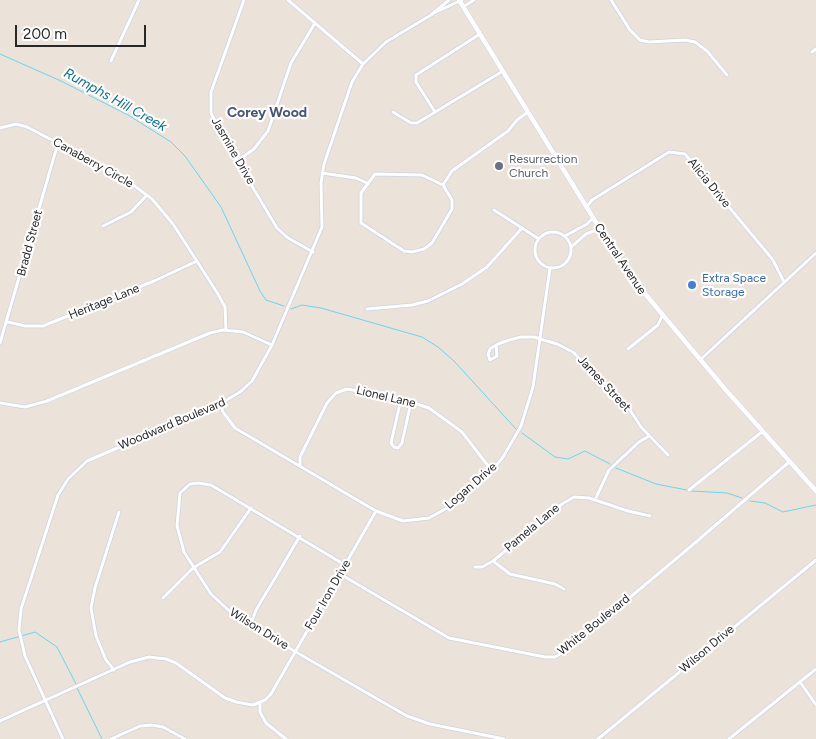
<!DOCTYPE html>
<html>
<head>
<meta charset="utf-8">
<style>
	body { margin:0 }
	#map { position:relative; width:816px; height:739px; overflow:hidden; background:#ebe2d9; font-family:Figtree,sans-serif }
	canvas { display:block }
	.scale { position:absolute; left:15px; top:25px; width:131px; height:22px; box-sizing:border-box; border:2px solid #282828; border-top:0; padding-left:6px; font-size:15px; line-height:18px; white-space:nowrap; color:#282828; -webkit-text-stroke:4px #fff; paint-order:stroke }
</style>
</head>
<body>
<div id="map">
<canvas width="816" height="739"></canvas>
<div class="scale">200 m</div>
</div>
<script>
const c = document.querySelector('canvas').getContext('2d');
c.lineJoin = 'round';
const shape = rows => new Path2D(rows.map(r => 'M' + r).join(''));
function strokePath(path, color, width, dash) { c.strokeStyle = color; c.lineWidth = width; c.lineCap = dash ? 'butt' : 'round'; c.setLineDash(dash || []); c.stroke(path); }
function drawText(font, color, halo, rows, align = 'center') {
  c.font = font + ' Figtree,sans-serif'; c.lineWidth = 4.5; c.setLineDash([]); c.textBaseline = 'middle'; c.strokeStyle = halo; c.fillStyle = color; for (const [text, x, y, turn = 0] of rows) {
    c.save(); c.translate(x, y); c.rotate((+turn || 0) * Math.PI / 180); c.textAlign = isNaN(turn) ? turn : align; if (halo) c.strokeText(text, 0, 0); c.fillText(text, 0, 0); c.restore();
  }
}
strokePath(shape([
	[0,54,61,81,128,115,171,142,185,156,221,207,260,291,266,300,284,306],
	[291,309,302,305,321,308,422,337,438,347,454,361,516,429],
	[522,433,555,457,568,459,585,451,610,464],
	[616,468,656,484,687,490],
	[691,491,727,493,742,498],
	[750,501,765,503,783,512,816,505],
	[0,642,35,632,57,647,76,684],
	[77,688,102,739]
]), '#68d5f0', 1);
const minor = shape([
	[244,0,211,92,211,113,228,146,277,228,288,238,313,252],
	[288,0,363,64],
	[611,0,630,30,640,40,649,42,685,40,695,42,707,51,727,75],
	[463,7,474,0],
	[434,13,462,0],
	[812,52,816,49],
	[111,61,139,0],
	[393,112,411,123,417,123,503,71],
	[435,112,416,82,416,75,480,34],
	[0,128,16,124,27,127,121,176,152,199,173,224,218,294,225,307,226,330],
	[237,161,254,149,268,131,291,63,315,23],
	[322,173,356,178,367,183],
	[443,185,422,175,375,174,361,193,361,223,404,251,412,252,424,249,432,243,452,209,452,200,443,185,452,171,508,131,517,120,528,112],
	[586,208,592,200,669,152,685,154,773,260,784,282],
	[494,210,539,239],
	[103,226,131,212,147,195],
	'535 250a18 18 0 1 1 36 0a18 18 0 1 1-36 0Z',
	[565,236,587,224,592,219],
	[571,247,586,234,599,229],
	[367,309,412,305,428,301,462,284,487,267,522,228],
	[8,322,25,326,43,326,154,281,197,261],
	[0,343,58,143],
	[496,345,497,356,490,360,488,354,490,349,493,347,498,344,509,340,521,337,534,337,557,344,573,352,630,410,641,427,668,455],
	[628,349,658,325,662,316],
	[700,360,816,253],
	[401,399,391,443,394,447,398,448,402,443,411,402],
	[0,403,25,407,47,401,210,333,223,330,243,332,272,345],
	[220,404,223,412,235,428,376,511,403,521,429,518,449,507,492,471,503,457,521,426,533,387,550,268],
	[300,465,300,457,327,403,336,393,347,389,401,399,429,408,462,432,492,471],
	[689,490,763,431],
	[595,500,609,470,639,442,649,436],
	[493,561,510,574,555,584,564,589],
	[345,565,211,485,198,483,190,484,180,493,177,526,184,552,211,594,237,618,407,716,430,724,504,739],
	[475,567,482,567,493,561,562,504,574,497,589,498,628,511,650,516],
	[340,574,449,638,545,657,555,657,567,650,689,548,789,462],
	[163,598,193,568,220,552,251,508],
	[250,626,256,610,300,536],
	[114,670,106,660,96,636,91,608,95,588,119,512],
	[800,682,816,705],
	[260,703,260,712,266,723,286,739],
	[0,721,130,662,149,657,166,659,176,663,225,698,236,702,253,705,265,700,271,694,376,511],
	[63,739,25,656,19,630,21,609,58,495,68,479,87,461,220,404,240,392,252,381,272,345,322,227,321,183,324,164,352,82,363,64,386,42,431,15,449,0],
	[111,739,140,726,152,725,163,727,185,739],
	[598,739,816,560],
	[729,739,816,669]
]);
const tertiary = shape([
	[459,0,626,271,725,389,816,491]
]);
strokePath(minor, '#ced3e1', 4.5);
strokePath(tertiary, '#ced3e1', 5.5);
strokePath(minor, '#fff', 3);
strokePath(tertiary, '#fff', 4.5);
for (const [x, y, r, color] of [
	[499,166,5,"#6b7280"],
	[692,285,5,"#3f7fe0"]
]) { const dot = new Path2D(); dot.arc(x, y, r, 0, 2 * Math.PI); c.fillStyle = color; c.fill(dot); strokePath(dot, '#fff', 2); }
drawText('12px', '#282828', '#fff', [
	["Jasmine Drive",233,151,60],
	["Canaberry Circle",93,163,29],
	["Alicia Drive",709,183,51],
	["Bradd Street",30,243,-75],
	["Central Avenue",620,259,56],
	["Heritage Lane",104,302,-22],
	["James Street",604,384,47],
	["Lionel Lane",386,397,13],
	["Woodward Boulevard",172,424,-23],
	["Logan Drive",471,486,-41],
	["Pamela Lane",532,528,-40],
	["Four Iron Drive",328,595,-60],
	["White Boulevard",594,625,-39],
	["Wilson Drive",259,629,32],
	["Wilson Drive",707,649,-40]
]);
drawText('12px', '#5b616d', '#fff', [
	["Resurrection",509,159],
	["Church",509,173]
], 'left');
drawText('12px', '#366cbe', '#fff', [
	["Extra Space",702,278],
	["Storage",702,292]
], 'left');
drawText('italic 14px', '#0a7199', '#fff', [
	["Rumphs Hill Creek",115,100,29]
]);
drawText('bold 14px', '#485479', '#fff', [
	["Corey Wood",267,113]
]);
</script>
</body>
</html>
